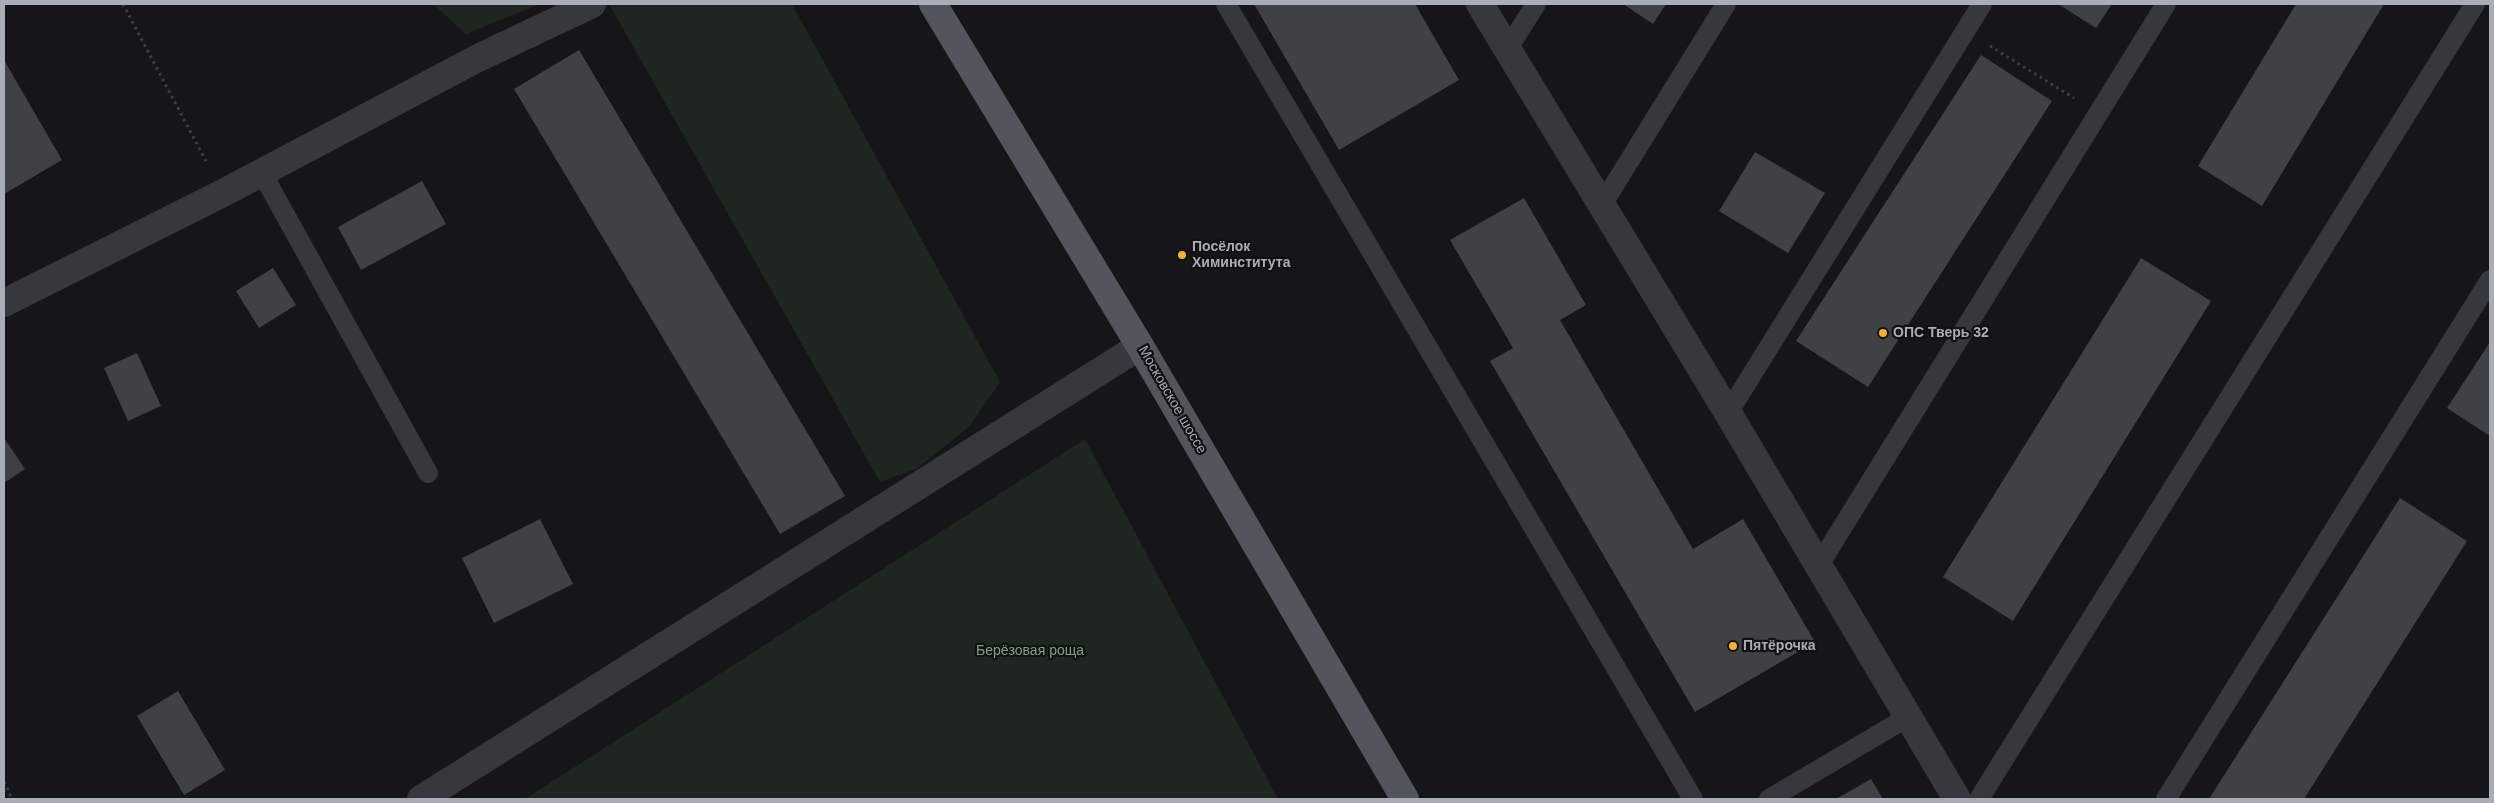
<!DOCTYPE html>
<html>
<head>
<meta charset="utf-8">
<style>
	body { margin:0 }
	#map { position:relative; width:2494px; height:803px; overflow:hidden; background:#161618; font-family:Arial,sans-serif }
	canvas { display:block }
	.frame { position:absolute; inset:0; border:5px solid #a8adb8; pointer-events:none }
</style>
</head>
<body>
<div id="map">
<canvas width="2494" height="803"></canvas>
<div class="frame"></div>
</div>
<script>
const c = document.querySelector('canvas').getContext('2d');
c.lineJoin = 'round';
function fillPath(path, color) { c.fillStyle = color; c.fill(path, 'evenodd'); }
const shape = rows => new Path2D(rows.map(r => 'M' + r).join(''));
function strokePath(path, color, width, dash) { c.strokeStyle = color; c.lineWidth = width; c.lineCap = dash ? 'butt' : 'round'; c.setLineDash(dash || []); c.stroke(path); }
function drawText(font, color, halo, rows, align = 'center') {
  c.font = font + ' Arial,sans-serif'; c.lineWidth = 4.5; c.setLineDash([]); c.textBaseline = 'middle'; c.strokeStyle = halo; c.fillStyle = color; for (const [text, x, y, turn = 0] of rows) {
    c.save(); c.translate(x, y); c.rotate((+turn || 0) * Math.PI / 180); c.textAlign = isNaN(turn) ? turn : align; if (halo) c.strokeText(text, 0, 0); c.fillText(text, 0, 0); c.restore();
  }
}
fillPath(shape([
	[433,4,540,4,466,34],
	[609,4,792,4,1000,382,969,427,916,469,880,482],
	[1085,439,1278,799,525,799]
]), '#1e261f');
fillPath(shape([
	[1254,4,1415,4,1459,80,1339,150],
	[1623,4,1666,4,1653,24],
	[2058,4,2112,4,2096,28],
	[2296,4,2384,4,2262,206,2198,166],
	[579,50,845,496,780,534,514,89],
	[1981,55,2052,101,1868,387,1796,341],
	[4,60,62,160,4,194],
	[1755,152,1825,193,1788,253,1719,211],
	[422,181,446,224,361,270,338,227],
	[1524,198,1586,305,1560,320,1693,549,1743,519,1815,642,1695,712,1490,361,1513,348,1450,240],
	[2141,258,2211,301,2013,621,1943,577],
	[273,268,296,305,259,328,236,291],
	[2490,342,2490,436,2447,408],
	[137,353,161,406,128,421,104,368],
	[4,438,25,469,4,483],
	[2400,498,2467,541,2304,799,2209,799],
	[540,519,573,584,494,623,462,558],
	[178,691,225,770,184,795,137,716],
	[1871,779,1883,799,1836,799]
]), '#404145');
strokePath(shape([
	[123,4,208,165],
	[1990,46,2074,98],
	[4,782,12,799]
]), '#3d3f44', 3, [2.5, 4]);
strokePath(shape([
	[1226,4,1693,799],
	[1507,50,1536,4],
	[262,173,428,473],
	[1602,205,1726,4],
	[1728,413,1982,4],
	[1819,565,2166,4],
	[1769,799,1908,717],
	[1979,799,2475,4],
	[2166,799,2490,280]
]), '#37383d', 20);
strokePath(shape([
	[1480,4,1728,413,1957,799],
	[4,303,223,193,478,58,592,4],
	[421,799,1140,346]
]), '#37383d', 28);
strokePath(shape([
	[933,4,1140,346,1405,799]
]), '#53555c', 28);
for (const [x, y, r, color] of [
	[1182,255,5,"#f2b134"],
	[1883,333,5,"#f2b134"],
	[1733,646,5,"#f2b134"]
]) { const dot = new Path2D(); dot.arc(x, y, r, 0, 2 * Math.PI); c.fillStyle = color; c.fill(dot); strokePath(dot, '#111113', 2); }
drawText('bold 14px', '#a8adb8', '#111113', [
	["Посёлок",1192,247],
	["Химинститута",1192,263],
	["ОПС Тверь 32",1893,333],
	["Пятёрочка",1743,646]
], 'left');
drawText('14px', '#a8adb8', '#111113', [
	["Московское шоссе",1172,400,60]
]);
drawText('14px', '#7fa381', '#111113', [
	["Берёзовая роща",1030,651]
]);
</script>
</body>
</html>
